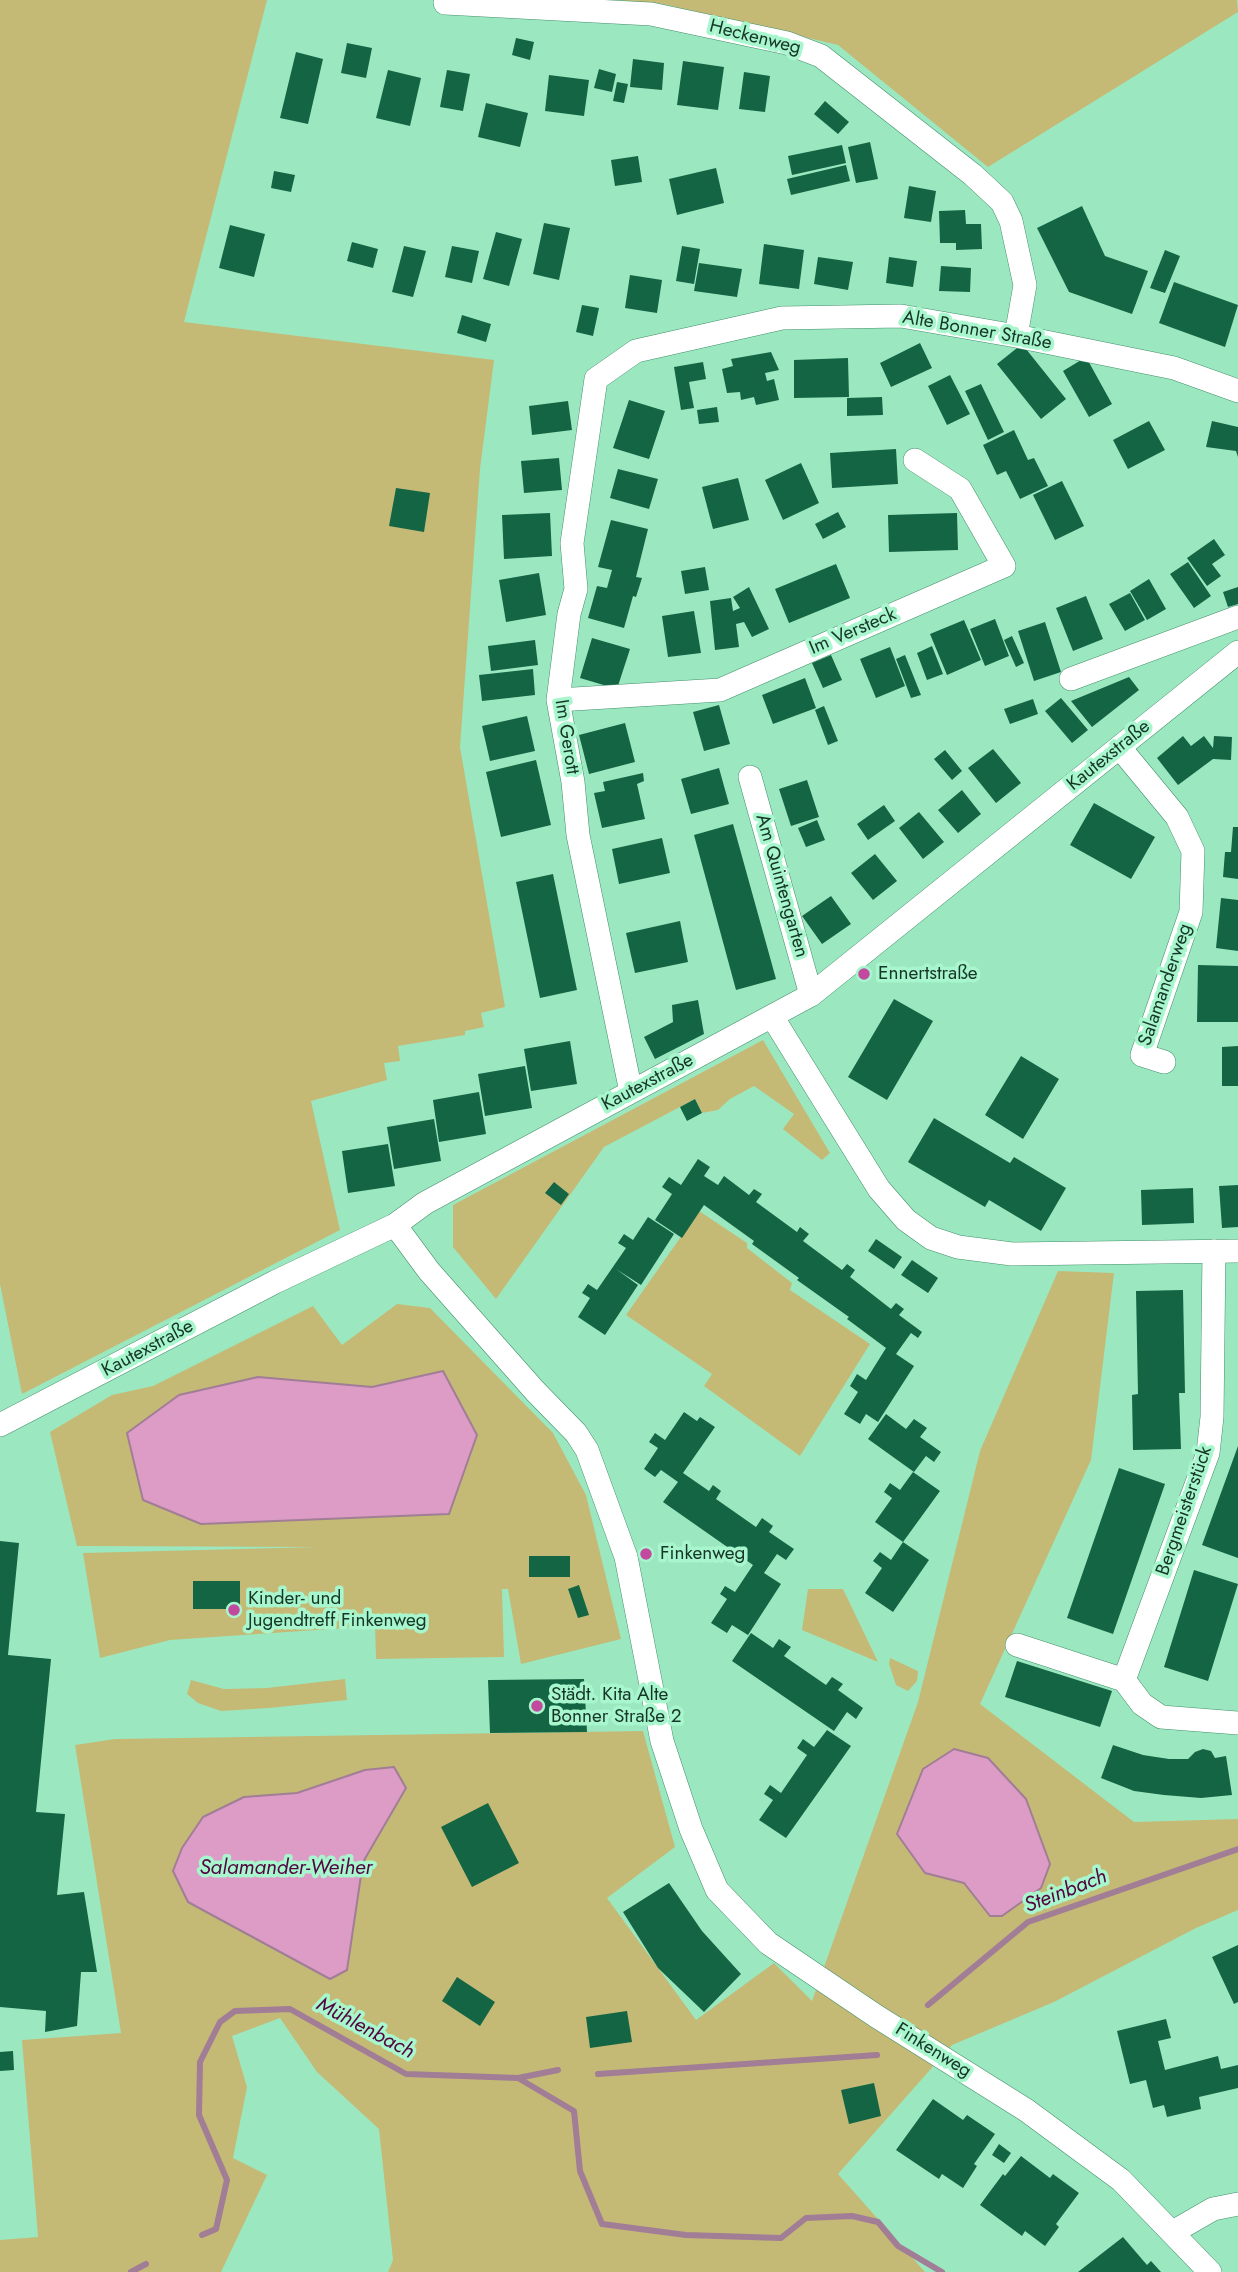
<!DOCTYPE html>
<html>
<head>
<meta charset="utf-8">
<style>
	body { margin:0 }
	canvas { display:block; background:#9be8c0 }
</style>
</head>
<body>
<canvas width="1238" height="2272"></canvas>
<script>
const c = document.querySelector('canvas').getContext('2d');
c.lineJoin = 'round';
function fillPath(path, color) { c.fillStyle = color; c.fill(path, 'evenodd'); }
const shape = rows => new Path2D(rows.map(r => 'M' + r).join(''));
function strokePath(path, color, width, dash) { c.strokeStyle = color; c.lineWidth = width; c.lineCap = dash ? 'butt' : 'round'; c.setLineDash(dash || []); c.stroke(path); }
function drawText(font, color, halo, rows, align = 'center') {
  c.font = font + ' Jost,sans-serif'; c.lineWidth = 7; c.setLineDash([]); c.textBaseline = 'middle'; c.strokeStyle = halo; c.fillStyle = color; for (const [text, x, y, turn = 0] of rows) {
    c.save(); c.translate(x, y); c.rotate((+turn || 0) * Math.PI / 180); c.textAlign = isNaN(turn) ? turn : align; if (halo) c.strokeText(text, 0, 0); c.fillText(text, 0, 0); c.restore();
  }
}
fillPath(shape([
	[0,0,267,0,184,322,494,360,480,469,460,747,505,1007,481,1013,484,1027,465,1031,465,1035,398,1046,400,1061,384,1063,387,1080,311,1101,340,1230,22,1394,0,1284],
	[617,0,1237,0,1238,12,988,167,838,45,663,4],
	[763,1040,830,1153,822,1160,783,1129,794,1114,754,1086,730,1099,718,1110,702,1113,695,1099,604,1147,496,1299,453,1247,453,1205],
	[699,1211,747,1243,747,1248,792,1283,790,1290,870,1344,800,1456,704,1386,712,1374,626,1315],
	[1058,1271,1114,1273,1091,1460,980,1704,1134,1822,1238,1819,1238,1910,1196,1928,1054,2002,952,2045,838,2174,925,2272,388,2272,393,2260,379,2129,317,2072,280,2018,232,2036,247,2087,233,2158,267,2175,221,2272,0,2272,0,2240,38,2237,22,2040,121,2033,75,1745,115,1739,643,1731,675,1847,607,1898,696,2020,774,1963,812,2001,918,1702,980,1451],
	[988,1758,1025,1799,1050,1864,990,1916,964,1883],
	[365,1770,406,1788,363,1862,330,1979,188,1902,244,1797,297,1793],
	[397,1304,430,1308,553,1433,586,1495,621,1639,521,1664,508,1589,502,1589,504,1657,376,1659,375,1626,170,1640,100,1658,83,1553,317,1547,77,1546,50,1432,112,1395,153,1386,313,1306,342,1345],
	[443,1371,449,1514,201,1524,143,1500,258,1377,372,1387],
	[808,1589,843,1589,878,1662,802,1630],
	[890,1658,918,1671,917,1681,908,1691,896,1685,889,1664],
	[345,1679,347,1700,269,1708,221,1711,198,1703,187,1694,191,1680,224,1689,267,1688]
]), '#c4ba76');
const water = shape([
	[443,1371,477,1435,449,1514,201,1524,143,1500,127,1433,179,1395,258,1377,372,1387,443,1371],
	[954,1749,988,1758,1026,1799,1050,1864,1041,1888,1002,1916,990,1916,964,1883,925,1873,897,1834,923,1769,954,1749],
	[394,1767,406,1788,363,1862,347,1970,330,1979,188,1902,173,1871,182,1848,203,1817,244,1797,297,1793,365,1770,394,1767]
]);
fillPath(water, '#dd9cc6');
strokePath(water, '#a17d96', 2);
strokePath(shape([
	[928,2005,1028,1922,1238,1849],
	[598,2074,877,2055],
	[518,2078,558,2070],
	[202,2235,216,2229,227,2180,199,2115,200,2062,220,2022,235,2011,290,2009,406,2074,518,2078,574,2111,580,2171,602,2224,686,2235,781,2238,806,2218,852,2216,878,2222,898,2246,942,2272],
	[131,2272,146,2264]
]), '#a17d96', 6);
fillPath(shape([
	[516,38,534,42,530,60,512,55],
	[347,43,372,48,366,78,341,73],
	[296,52,323,59,308,124,280,118],
	[633,59,664,63,662,90,630,87],
	[683,61,724,67,718,110,677,105],
	[599,69,616,74,612,92,594,88],
	[388,70,421,78,410,126,376,118],
	[447,70,470,74,463,111,440,107],
	[744,72,770,76,765,112,739,109],
	[549,75,589,80,584,116,545,111],
	[617,82,628,84,624,103,613,101],
	[825,101,849,122,838,134,814,114],
	[486,103,528,113,520,147,478,137],
	[870,142,878,179,856,183,848,147],
	[842,145,846,163,792,175,788,156],
	[638,156,642,182,615,186,611,160],
	[846,165,850,181,791,195,787,179],
	[716,168,724,203,677,215,669,179],
	[274,171,295,175,291,192,271,188],
	[909,186,936,191,931,222,904,218],
	[1082,206,1105,256,1148,271,1132,314,1069,292,1037,228],
	[965,210,966,224,981,224,982,249,956,250,956,243,940,243,939,211],
	[544,223,570,228,559,280,533,274],
	[230,225,265,234,254,277,219,268],
	[496,232,522,239,509,286,483,279],
	[352,242,378,249,373,268,347,261],
	[764,244,804,250,799,289,759,284],
	[404,246,426,251,413,297,392,292],
	[452,246,479,251,472,283,445,277],
	[682,246,700,249,694,284,676,281],
	[1165,250,1180,256,1165,293,1150,288],
	[818,257,853,262,848,290,814,284],
	[889,257,917,261,913,287,886,283],
	[699,263,742,269,737,297,694,291],
	[941,266,971,268,970,292,939,291],
	[630,275,662,280,657,313,625,308],
	[1174,282,1238,305,1225,347,1159,323],
	[582,305,599,308,593,336,576,332],
	[462,315,491,324,486,342,457,333],
	[920,343,932,368,891,387,880,363],
	[1022,344,1066,399,1041,419,997,364],
	[771,352,779,370,765,373,767,381,774,379,779,400,756,405,754,397,741,400,740,392,727,393,722,369,733,366,731,359],
	[1086,357,1112,404,1089,417,1063,371],
	[848,358,849,397,794,398,794,360],
	[703,362,706,379,689,382,694,408,681,410,674,367],
	[950,375,970,414,947,425,928,386],
	[981,384,1004,432,988,440,965,391],
	[882,397,883,415,847,416,847,398],
	[629,400,665,411,649,459,613,448],
	[568,401,572,430,532,435,529,406],
	[717,407,719,422,699,424,697,410],
	[1149,421,1165,450,1128,469,1113,440],
	[1212,421,1238,427,1238,457,1236,451,1206,447],
	[1014,430,1028,460,1034,458,1048,486,1020,499,1006,471,997,475,983,445],
	[896,449,898,484,832,488,830,453],
	[559,458,562,490,524,493,521,461],
	[801,463,819,503,783,520,765,480],
	[618,469,658,479,649,509,610,498],
	[738,478,749,520,713,529,702,487],
	[1062,481,1084,526,1055,540,1033,495],
	[396,488,430,493,424,532,389,526],
	[838,512,846,527,823,539,815,524],
	[550,513,552,556,504,559,502,515],
	[957,513,958,550,889,552,888,515],
	[611,520,648,529,636,577,642,578,636,597,633,596,624,628,588,618,597,586,607,588,612,570,598,567],
	[1214,539,1225,555,1212,564,1221,576,1207,586,1187,558],
	[1188,562,1211,596,1194,608,1170,574],
	[836,564,850,598,789,623,775,589],
	[705,567,709,590,685,594,681,571],
	[539,573,546,615,506,622,499,580],
	[1149,579,1166,609,1147,620,1130,591],
	[749,587,769,629,752,637,744,622,736,624,739,647,715,650,710,601,731,598,733,611,740,608,733,597],
	[1238,587,1238,604,1228,607,1223,592],
	[1130,593,1145,620,1125,631,1109,604],
	[1086,596,1103,639,1073,651,1056,608],
	[694,611,701,653,668,657,662,616],
	[995,619,1009,656,985,666,970,629],
	[964,620,981,660,947,675,930,634],
	[1045,622,1061,672,1034,681,1018,631],
	[1012,636,1024,663,1016,667,1004,640],
	[592,638,630,649,617,689,580,678],
	[535,640,538,665,491,671,488,646],
	[932,646,943,674,927,680,917,653],
	[890,647,905,686,876,698,860,659],
	[831,655,842,680,823,688,812,663],
	[905,655,921,695,911,698,896,659],
	[533,669,535,695,482,701,479,675],
	[1129,677,1139,690,1092,727,1071,701],
	[805,678,816,708,773,724,762,695],
	[1061,698,1088,730,1072,743,1045,711],
	[1033,699,1038,714,1010,724,1004,709],
	[719,705,730,744,704,751,693,712],
	[824,706,838,741,828,745,815,710],
	[527,716,535,751,490,761,482,726],
	[625,723,635,762,589,774,579,735],
	[1183,736,1191,746,1204,736,1213,748,1214,736,1232,737,1231,760,1213,759,1178,785,1157,758],
	[993,749,1021,783,996,803,968,768],
	[945,750,962,771,952,780,934,759],
	[536,760,551,825,501,837,486,772],
	[719,768,729,804,691,814,681,779],
	[643,773,644,781,637,784,645,819,602,828,594,793,605,791,603,782],
	[807,780,819,817,791,826,779,789],
	[962,790,981,814,958,833,938,810],
	[1094,803,1155,837,1131,879,1070,845],
	[884,805,895,821,868,840,857,824],
	[919,812,944,842,923,859,899,828],
	[817,820,825,840,806,847,798,828],
	[733,824,776,979,736,990,694,835],
	[1233,827,1238,827,1238,879,1223,877,1225,852,1231,852],
	[662,838,670,873,619,884,612,849],
	[875,854,897,881,873,900,851,873],
	[553,874,577,990,540,998,516,882],
	[831,896,851,924,822,944,802,916],
	[1221,898,1238,900,1238,951,1216,948],
	[680,921,688,962,635,973,626,933],
	[1198,965,1238,966,1238,1022,1197,1022],
	[894,999,933,1021,887,1100,848,1077],
	[698,1000,704,1034,655,1059,644,1037,673,1022,672,1005],
	[570,1041,577,1084,531,1091,524,1049],
	[1238,1046,1238,1086,1222,1086,1222,1047],
	[1021,1056,1059,1079,1023,1139,985,1115],
	[525,1066,532,1108,485,1116,478,1074],
	[479,1092,486,1134,439,1142,433,1100],
	[695,1099,702,1113,687,1121,680,1107],
	[934,1118,1010,1163,1014,1157,1066,1188,1041,1231,989,1200,985,1207,908,1162],
	[434,1119,441,1161,394,1169,387,1127],
	[388,1144,395,1186,348,1193,342,1151],
	[698,1159,710,1167,704,1176,718,1185,724,1176,749,1195,754,1189,762,1194,756,1202,797,1232,800,1227,809,1234,803,1241,842,1270,847,1264,855,1270,850,1277,891,1309,896,1303,904,1309,899,1315,922,1332,918,1338,911,1333,896,1354,914,1366,878,1422,866,1414,860,1424,844,1414,858,1392,850,1386,857,1374,866,1380,886,1348,847,1319,849,1317,797,1280,799,1278,752,1244,754,1241,704,1205,682,1238,655,1220,672,1194,662,1187,669,1177,681,1185],
	[554,1182,569,1194,561,1205,545,1193],
	[1238,1185,1238,1227,1222,1228,1219,1186],
	[1193,1188,1194,1223,1142,1225,1141,1190],
	[648,1217,674,1234,641,1285,616,1269,638,1285,605,1335,578,1317,590,1298,582,1293,588,1284,597,1290,626,1248,618,1243,624,1234,633,1240],
	[876,1239,902,1257,894,1269,868,1251],
	[912,1260,938,1278,928,1293,901,1275],
	[1183,1290,1185,1393,1179,1393,1181,1449,1133,1450,1132,1395,1138,1394,1136,1291],
	[684,1412,697,1421,700,1417,715,1427,683,1473,709,1491,713,1485,721,1491,716,1499,756,1527,762,1518,773,1526,769,1532,794,1549,786,1560,777,1554,764,1573,781,1584,748,1635,732,1625,727,1633,711,1623,727,1599,720,1594,725,1586,735,1592,753,1565,663,1502,678,1482,661,1470,655,1477,644,1469,658,1448,649,1442,655,1433,665,1440],
	[886,1414,906,1429,914,1419,927,1428,920,1437,941,1452,934,1462,926,1456,914,1472,868,1439],
	[1238,1446,1238,1558,1202,1545],
	[1119,1468,1165,1484,1113,1634,1067,1618],
	[913,1472,940,1491,903,1542,875,1522,892,1498,884,1492,890,1483,900,1490],
	[0,1541,19,1543,8,1655,51,1659,36,1812,65,1814,57,1895,84,1892,97,1972,81,1972,77,2026,45,2032,46,2011,0,2007],
	[903,1542,929,1560,893,1612,865,1593,882,1568,873,1561,880,1552,891,1560],
	[529,1556,570,1556,570,1577,529,1577],
	[1194,1570,1238,1584,1208,1681,1164,1667],
	[193,1581,240,1581,240,1609,193,1609],
	[579,1585,589,1615,578,1618,568,1589],
	[751,1633,773,1648,779,1639,791,1647,784,1656,826,1685,832,1677,843,1684,838,1690,863,1708,856,1719,847,1712,834,1731,732,1661],
	[1017,1661,1112,1691,1100,1727,1005,1697],
	[584,1679,587,1732,490,1733,488,1680],
	[827,1730,851,1746,786,1838,759,1820,773,1800,764,1794,770,1785,781,1793,807,1755,797,1748,803,1739,814,1747],
	[1113,1745,1143,1755,1169,1759,1188,1759,1195,1752,1203,1749,1211,1751,1215,1758,1226,1756,1232,1795,1201,1798,1164,1795,1134,1791,1101,1778],
	[488,1803,519,1863,472,1887,441,1827],
	[669,1883,702,1931,741,1974,704,2012,658,1968,623,1912],
	[1238,1945,1238,2002,1234,2004,1212,1957],
	[457,1977,495,2002,480,2026,442,2001],
	[627,2011,632,2042,590,2048,586,2017],
	[1166,2019,1171,2038,1158,2041,1165,2070,1218,2056,1221,2069,1238,2065,1238,2088,1199,2097,1201,2109,1167,2117,1164,2105,1153,2108,1146,2080,1130,2084,1117,2031],
	[13,2051,14,2070,0,2071,0,2052],
	[874,2083,881,2116,849,2124,841,2090],
	[933,2099,963,2120,967,2115,995,2134,974,2164,977,2166,963,2188,942,2174,939,2179,896,2150],
	[999,2144,1011,2153,1004,2163,992,2155],
	[1021,2156,1050,2178,1053,2174,1079,2193,1056,2224,1059,2227,1045,2246,1025,2231,1022,2236,980,2205,1003,2174,1005,2176],
	[1123,2237,1147,2265,1151,2261,1161,2272,1078,2272]
]), '#146544');
const minor = shape([
	[445,3,651,14,787,43,821,56,973,175,1002,202,1011,221,1025,285,1016,336],
	[1071,679,1238,617],
	[558,700,720,690,1004,566,960,489,915,460],
	[1120,748,1177,817,1193,851,1191,912,1142,1055,1164,1062],
	[750,777,811,995],
	[773,1018,879,1189,906,1220,931,1238,958,1247,1012,1254,1238,1251],
	[631,1092,578,835,573,782,558,700,569,614,576,589,572,543,596,379,636,351,782,318,901,316,1016,336,1174,368,1238,391],
	[395,1225,429,1271,535,1391,576,1433,587,1450,626,1557,662,1741,691,1829,717,1890,768,1943,876,2016,1026,2110,1121,2180,1210,2272],
	[1214,1251,1212,1417,1208,1453,1124,1680,1142,1704,1161,1717,1238,1723],
	[0,1425,275,1282,395,1225,425,1203,811,995,1238,652],
	[1017,1645,1124,1680],
	[1173,2232,1213,2209,1238,2204]
]);
strokePath(minor, '#428f6a', 24);
strokePath(minor, '#fff', 23);
for (const [x, y, r, color] of [
	[864,974,7,"#c14a9f"],
	[646,1554,7,"#c14a9f"],
	[234,1610,7,"#c14a9f"],
	[537,1706,7,"#c14a9f"]
]) { const dot = new Path2D(); dot.arc(x, y, r, 0, 2 * Math.PI); c.fillStyle = color; c.fill(dot); strokePath(dot, '#a8f6cd', 2.5); }
drawText('19px', '#163627', '#a8f6cd', [
	["Heckenweg",755,38,14],
	["Alte Bonner Straße",977,331,10],
	["Im Versteck",853,632,-23],
	["Im Gerott",566,737,81],
	["Kautexstraße",1109,756,-39],
	["Am Quintengarten",781,886,74],
	["Salamanderweg",1166,985,-71],
	["Kautexstraße",648,1083,-28],
	["Kautexstraße",148,1349,-28],
	["Bergmeisterstück",1185,1511,-71],
	["Finkenweg",933,2051,32]
]);
drawText('19px', '#163627', '#a8f6cd', [
	["Ennertstraße",878,974],
	["Finkenweg",660,1554],
	["Kinder- und",248,1599],
	["Jugendtreff Finkenweg",248,1621],
	["Städt. Kita Alte",551,1695],
	["Bonner Straße 2",551,1717]
], 'left');
drawText('italic 21px', '#520540', '#a8f6cd', [
	["Salamander-Weiher",286,1869],
	["Steinbach",1066,1892,-21],
	["Mühlenbach",365,2029,28]
]);
</script>
</body>
</html>
